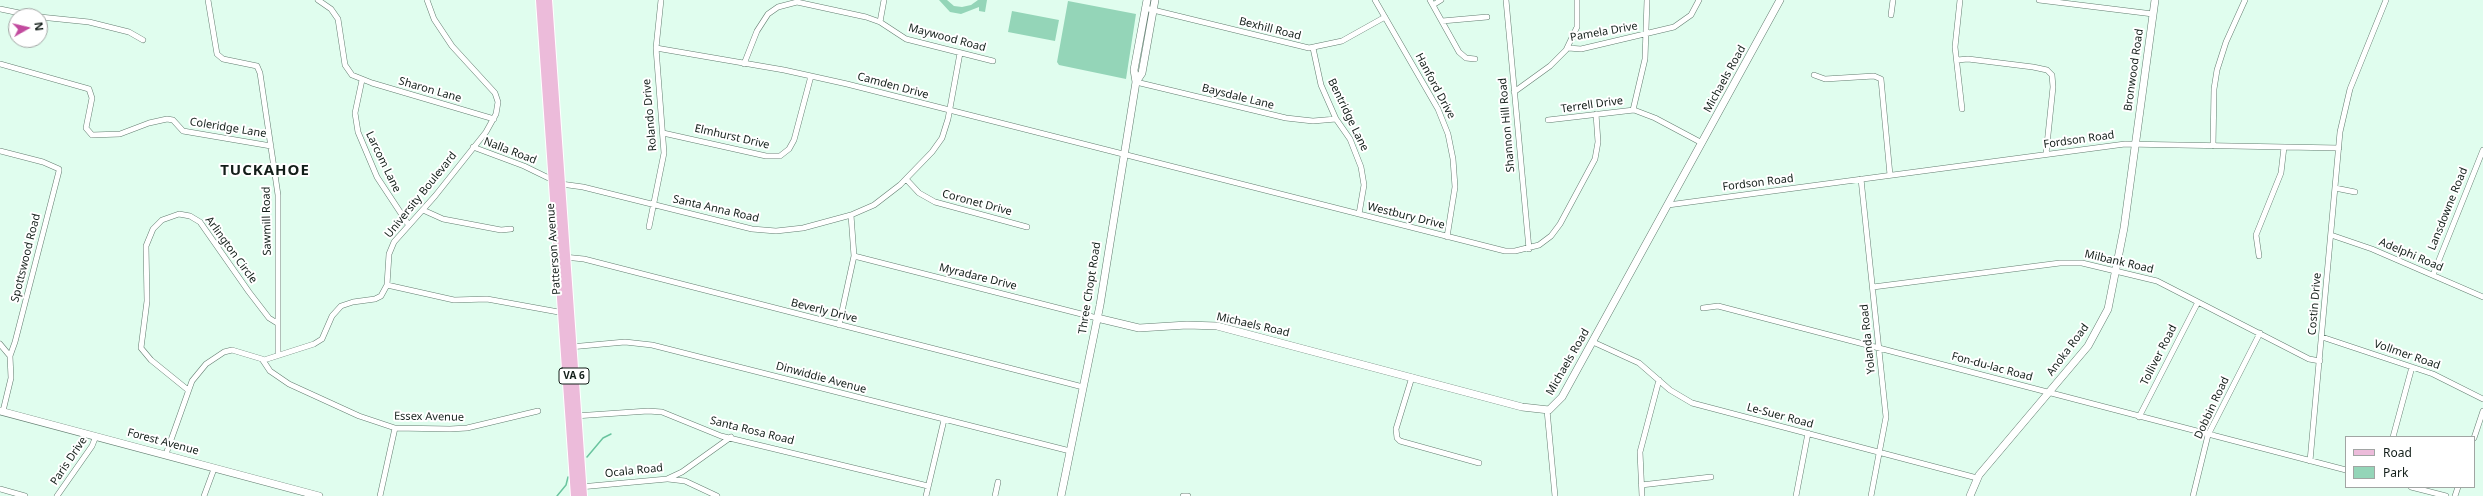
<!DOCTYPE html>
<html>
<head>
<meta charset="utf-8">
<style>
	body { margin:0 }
	#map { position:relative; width:2483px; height:496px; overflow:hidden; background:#e0fdee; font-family:"Noto Sans",sans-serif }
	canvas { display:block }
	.legend { position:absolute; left:2345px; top:436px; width:130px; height:52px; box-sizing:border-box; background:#fff; border:1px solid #a1a5a3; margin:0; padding:5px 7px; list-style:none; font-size:12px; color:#131e19 }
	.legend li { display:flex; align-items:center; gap:8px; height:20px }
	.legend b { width:20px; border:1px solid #a1a5a3 }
	.north { position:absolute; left:8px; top:8px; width:40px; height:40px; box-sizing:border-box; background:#fff; border:1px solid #a1a5a3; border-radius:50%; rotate:82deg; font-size:11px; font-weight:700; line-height:16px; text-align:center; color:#131e19 }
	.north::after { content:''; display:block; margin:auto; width:14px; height:18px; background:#c24a9e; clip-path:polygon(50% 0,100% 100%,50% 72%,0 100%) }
</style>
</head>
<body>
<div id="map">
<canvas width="2483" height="496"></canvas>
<ul class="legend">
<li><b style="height:5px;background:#ecbbda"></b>Road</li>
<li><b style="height:11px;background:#94d5b8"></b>Park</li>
</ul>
<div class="north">N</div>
</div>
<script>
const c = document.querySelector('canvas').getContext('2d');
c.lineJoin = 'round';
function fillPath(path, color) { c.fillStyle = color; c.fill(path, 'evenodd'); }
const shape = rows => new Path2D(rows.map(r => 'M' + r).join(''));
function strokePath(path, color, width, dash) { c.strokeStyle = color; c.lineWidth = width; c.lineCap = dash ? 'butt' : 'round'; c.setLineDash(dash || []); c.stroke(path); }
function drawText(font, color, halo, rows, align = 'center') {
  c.font = font + ' "Noto Sans",sans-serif'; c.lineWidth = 4; c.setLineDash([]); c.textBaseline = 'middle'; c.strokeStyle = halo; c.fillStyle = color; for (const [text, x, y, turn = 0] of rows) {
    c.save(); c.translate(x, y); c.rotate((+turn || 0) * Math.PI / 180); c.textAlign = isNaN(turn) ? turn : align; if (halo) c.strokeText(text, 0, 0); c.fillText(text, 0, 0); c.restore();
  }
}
fillPath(shape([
	[939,0,947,0,954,6,962,7,971,5,978,0,987,0,985,12,979,11,979,7,961,14,950,12],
	[1068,1,1136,14,1126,79,1059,65,1057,62],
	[1012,11,1059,20,1055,41,1008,32]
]), '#94d5b8');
strokePath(shape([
	[587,457,603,438,611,434],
	[557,496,566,485,568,477]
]), '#6ac49f', 1.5);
const street = shape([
	[208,0,217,54,223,59,257,66,260,73,278,195,278,355],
	[318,0,331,9,338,19,345,65,352,75,372,83,494,119],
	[1375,0,1438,109,1448,134,1453,159,1455,187,1447,237],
	[1430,0,1459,52,1466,58,1475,59],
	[1506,0,1529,249],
	[1960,0,1955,47,1962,109],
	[2039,0,2153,14],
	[1433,5,1441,0],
	[1145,8,1309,48,1342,41,1385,17],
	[0,9,34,16],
	[1891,15,1893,0],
	[40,17,89,22,129,32,143,40],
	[1442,21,1487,17],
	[880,22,884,0],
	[656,48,784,70,847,84,1505,251,1515,251,1539,245,1551,236,1560,224,1595,159,1598,142,1596,114],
	[1313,48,1321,85,1336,119,1350,139,1361,167,1364,185,1359,214],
	[1568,48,1581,49,1674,27,1691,15,1699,0],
	[1957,60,1968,59,2033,67,2047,70,2052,75,2053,87,2046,154],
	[0,64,89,89,92,98,86,128,92,135,120,134,149,123,167,119,173,120,183,131,271,146],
	[744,64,757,31,768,14,778,7,797,2,866,17,880,22,906,39,993,61],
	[1814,75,1825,79,1874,76,1881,79,1890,175],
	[362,80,355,113,358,132,377,177,408,224],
	[1136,82,1286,118,1313,121,1336,119],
	[1514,92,1550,66,1566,50,1577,27,1577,0],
	[1633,110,1645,59,1647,0],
	[1548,120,1634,110,1655,118,1702,143],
	[663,133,766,156,780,156,789,149,794,140,811,76],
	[2213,146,2214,89,2217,70,2226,42,2245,0],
	[473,147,524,166,561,184,583,187,752,229,776,231,803,228,851,215,874,205,900,185,932,152,942,138,948,119,960,53],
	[0,151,43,162,59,169,59,171,15,342,10,356,11,378,3,411],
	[906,179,919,193,935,202,1027,227],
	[1861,179,1886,417,1871,496],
	[2335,188,2355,192],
	[1668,205,2125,144,2339,148],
	[423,210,443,219,501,230,511,229],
	[649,227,664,153,656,48,661,0],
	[2331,235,2372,249,2483,297],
	[854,256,1097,318],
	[2259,256,2256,235,2281,173,2284,147],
	[564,257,584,259,1083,387],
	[2433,275,2483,150],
	[387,285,454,300,487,299,564,313],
	[1873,287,2060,263,2082,263,2157,281,2309,359,2320,361],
	[1703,308,1718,306,2346,470],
	[839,325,854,256,851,215],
	[2322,337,2433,374,2483,399],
	[1593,342,1639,363,1670,390,1692,403,1977,478],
	[0,344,10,356],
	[570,347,625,342,652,345,1070,451],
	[264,360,314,344,322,339,332,316,341,306,353,302,375,299,381,296,387,285,389,254,394,242,435,196,486,132,496,114,498,102,495,93,452,46,434,19,427,0],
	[1412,377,1396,429,1397,438,1400,441,1479,463],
	[188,390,151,360,141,348,147,301,146,246,153,229,162,220,179,214,190,216,200,222,249,292,269,318,277,323],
	[1547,410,1555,496],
	[575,416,648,411,662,412,721,436,928,486],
	[2139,417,2198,302],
	[2393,437,2412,367],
	[2474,438,2483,411],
	[166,454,192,381,206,364,224,352,232,350,262,359,270,371,289,384,359,416,395,428,450,429,467,428,538,411],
	[2310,461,2340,132,2350,89,2386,0],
	[668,479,685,481,717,496],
	[1641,485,1711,477],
	[580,487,667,479,682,472,731,437],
	[2411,487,2446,496],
	[0,489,25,496],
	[57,496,92,446,96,436],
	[204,496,214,469],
	[380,496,395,428],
	[926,496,944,420],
	[995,496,998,482],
	[1183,496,1188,496],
	[1642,496,1640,452,1659,380],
	[1796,496,1808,433],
	[2193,496,2208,435,2260,333],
	[2455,496,2458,487]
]);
const secondary = shape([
	[1136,82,1142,73,1155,0],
	[1097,318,1139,328,1187,325,1217,326,1522,407,1549,410,1562,397,1780,0],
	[0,411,319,496],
	[1061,496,1100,305,1136,82,1134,70,1147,0],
	[1970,496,1979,475,2088,346,2108,309,2124,228,2155,0]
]);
const primary = shape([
	[540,0,575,496],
	[548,0,583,496]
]);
strokePath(street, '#637d70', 6);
strokePath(secondary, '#637d70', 8);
strokePath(primary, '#fff', 10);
strokePath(street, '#fff', 5);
strokePath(secondary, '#fff', 7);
strokePath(primary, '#ecbbda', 8);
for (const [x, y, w] of [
	[574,376,30]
]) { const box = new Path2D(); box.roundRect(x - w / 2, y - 8, w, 16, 3); c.fillStyle = '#fff'; c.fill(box); strokePath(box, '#131e19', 1); }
drawText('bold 10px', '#131e19', null, [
	["VA 6",574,376]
]);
drawText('11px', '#131e19', '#fff', [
	["Bexhill Road",1270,29,14],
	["Pamela Drive",1604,32,-10],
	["Maywood Road",947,38,15],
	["Bronwood Road",2134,70,-82],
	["Michaels Road",1725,79,-61],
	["Camden Drive",893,86,15],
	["Hanford Drive",1435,86,62],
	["Sharon Lane",430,90,16],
	["Baysdale Lane",1238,97,14],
	["Terrell Drive",1592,105,-8],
	["Rolando Drive",650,115,-95],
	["Bentridge Lane",1348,115,64],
	["Shannon Hill Road",1507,125,-95],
	["Coleridge Lane",228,128,9],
	["Elmhurst Drive",732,137,13],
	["Fordson Road",2079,140,-8],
	["Nalla Road",510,151,21],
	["Larcom Lane",383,162,64],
	["Fordson Road",1758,183,-7],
	["University Boulevard",421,195,-51],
	["Coronet Drive",977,203,15],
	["Santa Anna Road",716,209,13],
	["Lansdowne Road",2448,209,-68],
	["Westbury Drive",1406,216,14],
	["Sawmill Road",267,221,-91],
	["Patterson Avenue",554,249,-94],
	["Arlington Circle",231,250,54],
	["Adelphi Road",2411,255,23],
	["Spottswood Road",26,258,-76],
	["Milbank Road",2119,262,13],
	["Myradare Drive",978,277,14],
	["Three Chopt Road",1090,288,-81],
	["Costin Drive",2315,304,-85],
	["Beverly Drive",824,311,14],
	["Michaels Road",1253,325,13],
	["Yolanda Road",1868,339,-96],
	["Anoka Road",2068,350,-53],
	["Tolliver Road",2159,355,-63],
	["Vollmer Road",2407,355,19],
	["Michaels Road",1568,362,-60],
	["Fon-du-lac Road",1992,367,15],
	["Dinwiddie Avenue",821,378,15],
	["Dobbin Road",2212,408,-65],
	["Le-Suer Road",1780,416,15],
	["Essex Avenue",429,417,1],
	["Santa Rosa Road",752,431,14],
	["Forest Avenue",163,442,15],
	["Paris Drive",69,461,-56],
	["Ocala Road",634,471,-6]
]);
c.letterSpacing = '1px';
drawText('bold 15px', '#131e19', '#fff', [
	["TUCKAHOE",265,171]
]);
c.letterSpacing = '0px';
</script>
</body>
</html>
